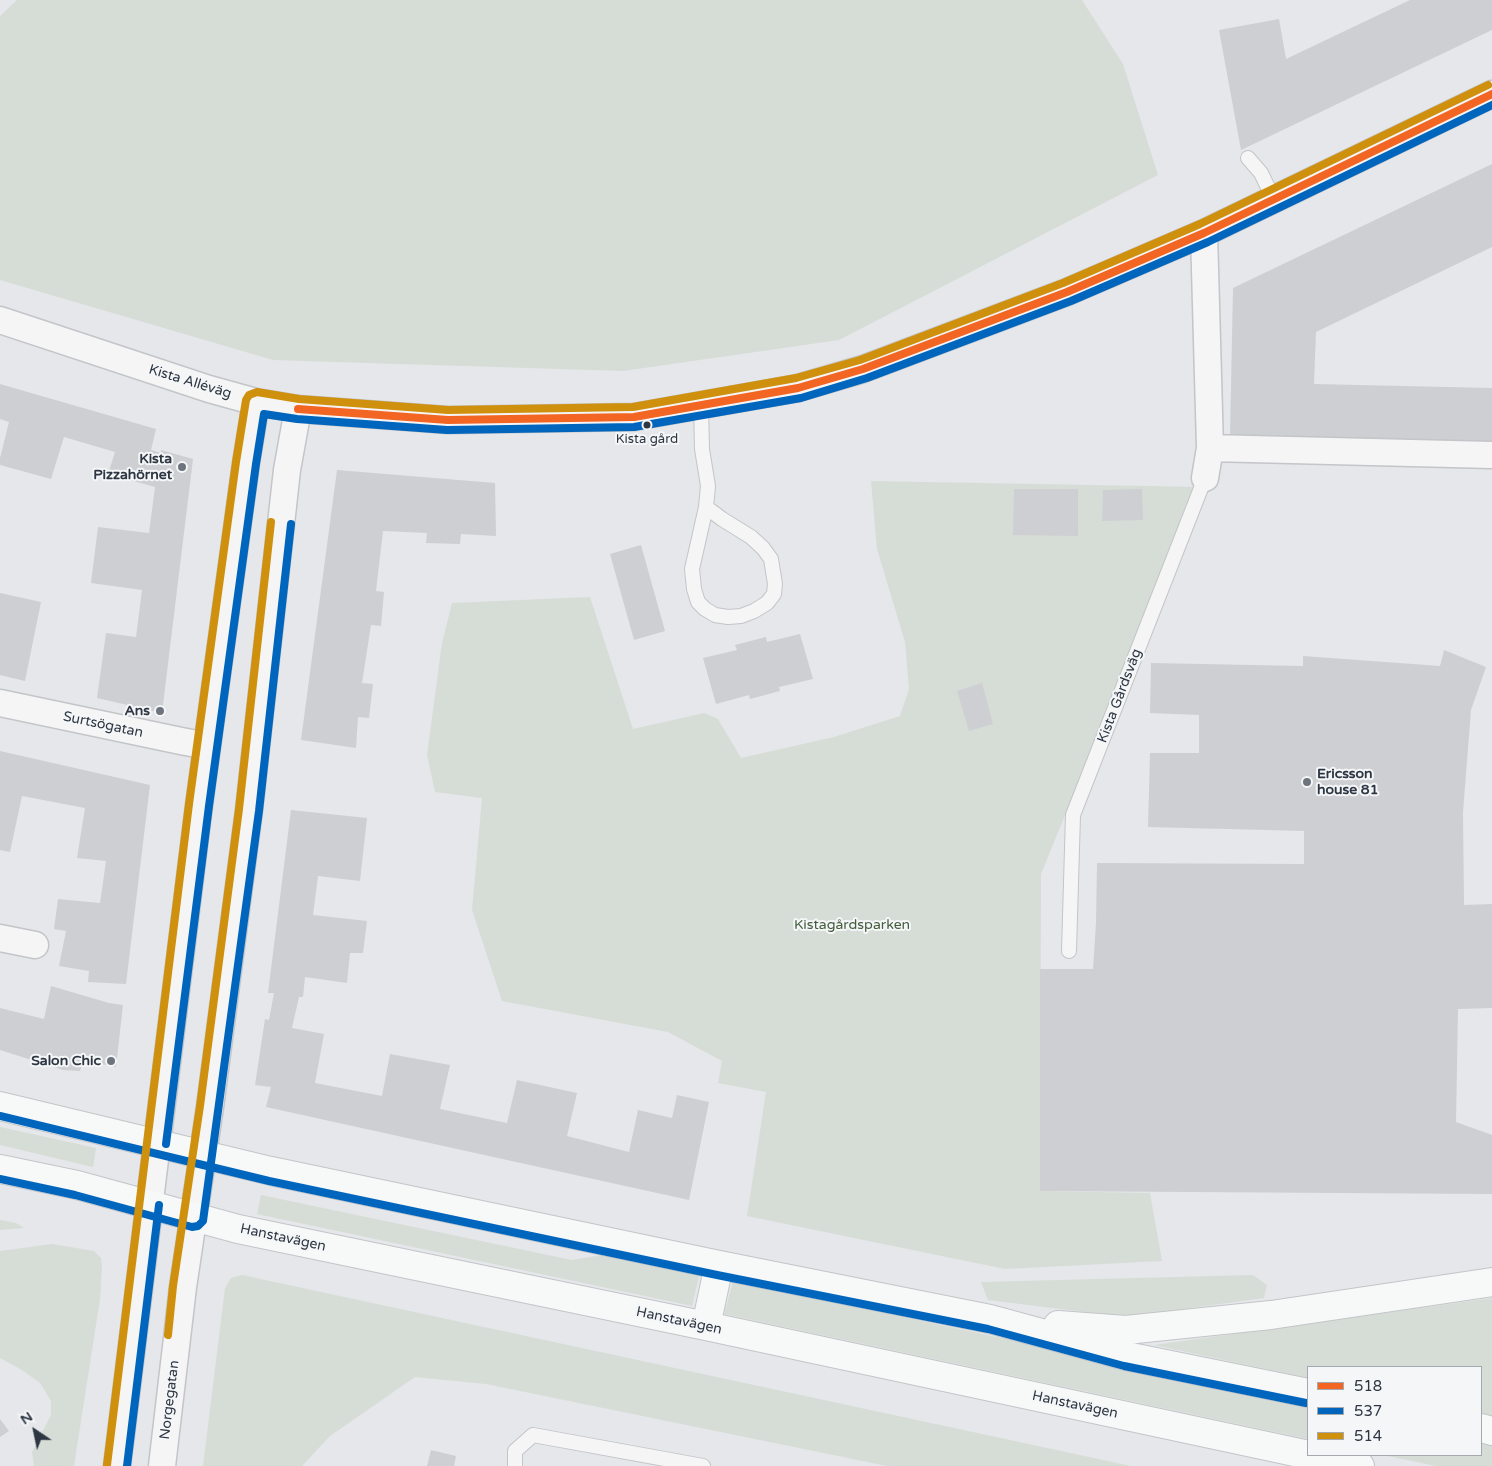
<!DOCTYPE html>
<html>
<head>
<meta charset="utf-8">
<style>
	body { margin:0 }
	#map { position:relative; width:1492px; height:1466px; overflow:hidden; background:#e5e7ea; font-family:"Varela Round",sans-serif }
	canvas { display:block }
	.legend { position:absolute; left:1307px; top:1366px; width:175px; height:90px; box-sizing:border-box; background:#f4f6f8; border:1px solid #a4a9af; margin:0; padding:6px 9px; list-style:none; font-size:15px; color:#2d3642 }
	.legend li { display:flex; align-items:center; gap:10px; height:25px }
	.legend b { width:25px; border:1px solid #a4a9af }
	.north { position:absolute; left:10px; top:1406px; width:50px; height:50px; -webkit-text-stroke:4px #f4f6f8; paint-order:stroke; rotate:326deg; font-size:14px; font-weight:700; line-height:20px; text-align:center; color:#2d3642 }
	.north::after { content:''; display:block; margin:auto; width:18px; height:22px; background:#2d3642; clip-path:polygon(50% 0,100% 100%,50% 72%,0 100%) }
</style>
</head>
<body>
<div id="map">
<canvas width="1492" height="1466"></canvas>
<ul class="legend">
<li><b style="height:6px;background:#f26522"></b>518</li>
<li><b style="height:6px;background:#0065bd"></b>537</li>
<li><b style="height:6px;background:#cf900d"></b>514</li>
</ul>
<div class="north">N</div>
</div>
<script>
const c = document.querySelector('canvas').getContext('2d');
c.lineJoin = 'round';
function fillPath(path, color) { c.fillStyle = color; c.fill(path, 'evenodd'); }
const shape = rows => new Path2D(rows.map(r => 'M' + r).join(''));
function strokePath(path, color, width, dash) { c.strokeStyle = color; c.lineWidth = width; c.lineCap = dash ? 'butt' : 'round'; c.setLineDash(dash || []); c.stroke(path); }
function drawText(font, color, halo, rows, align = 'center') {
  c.font = font + ' "Varela Round",sans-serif'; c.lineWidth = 4; c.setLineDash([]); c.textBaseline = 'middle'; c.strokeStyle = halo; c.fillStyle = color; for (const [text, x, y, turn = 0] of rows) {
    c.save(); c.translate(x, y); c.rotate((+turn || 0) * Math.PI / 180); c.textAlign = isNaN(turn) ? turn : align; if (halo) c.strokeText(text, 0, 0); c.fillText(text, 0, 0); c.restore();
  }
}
fillPath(shape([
	[17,0,1082,0,1123,64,1158,175,839,340,623,371,273,360,0,280,0,16],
	[871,481,1199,487,1041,874,1040,1191,1150,1193,1162,1261,1005,1269,747,1216,766,1092,718,1083,722,1061,668,1032,502,1001,472,910,482,798,435,792,427,755,442,643,452,603,590,597,633,729,704,713,718,719,741,758,834,737,900,716,909,689,905,642,877,549],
	[0,1127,96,1148,93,1167,0,1145],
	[261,1195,572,1260,608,1254,699,1276,692,1306,257,1214],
	[0,1220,16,1223,24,1228,0,1230],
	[52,1244,94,1251,101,1258,102,1267,100,1299,74,1466,34,1466,32,1452,51,1415,51,1401,40,1383,22,1370,0,1358,0,1251],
	[242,1275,1131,1466,887,1466,486,1384,415,1377,330,1436,302,1466,203,1466,225,1288,231,1278],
	[1253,1275,1267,1285,1264,1298,1125,1317,988,1300,981,1282],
	[733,1281,1308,1403,1308,1439,724,1314],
	[1492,1298,1492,1417,1481,1415,1481,1367,1308,1367,1308,1378,1154,1345],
	[1481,1440,1492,1442,1492,1466,1436,1466,1383,1455,1481,1455]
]), '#d6ddd6');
fillPath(shape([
	[1410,0,1492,0,1492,30,1241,150,1219,30,1279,19,1286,59],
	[1492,164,1492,247,1316,332,1314,384,1492,388,1492,442,1230,436,1233,288],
	[0,384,156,429,151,450,161,453,161,450,193,459,162,713,97,698,106,633,136,637,142,590,91,583,98,527,149,533,155,487,108,474,115,452,64,437,51,479,0,465,0,458,9,422,0,419],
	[337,470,495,483,496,536,461,534,460,544,426,543,427,533,383,531,376,591,384,592,381,626,371,625,362,683,373,684,369,718,358,717,356,748,301,740],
	[1014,489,1078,489,1078,536,1013,535],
	[1142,489,1143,520,1102,521,1103,490],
	[641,545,665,631,634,640,610,554],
	[0,593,41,602,25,681,0,675],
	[800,634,813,679,779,687,780,691,750,699,749,695,716,704,703,658,737,650,735,645,766,637,767,642],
	[1444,650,1486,667,1471,710,1463,812,1464,905,1492,904,1492,1008,1458,1009,1456,1122,1492,1135,1492,1194,1040,1191,1040,969,1093,969,1096,923,1097,863,1304,864,1304,831,1148,827,1150,753,1199,753,1199,715,1150,713,1151,663,1303,666,1303,656,1440,666],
	[982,683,993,724,969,731,957,691],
	[0,751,150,785,126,984,88,982,89,971,59,966,66,931,54,929,58,899,100,903,106,861,77,858,85,808,22,796,10,852,0,850],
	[291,810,367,818,360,881,318,876,313,915,367,921,363,953,350,953,347,983,305,977,303,997,299,997,292,1028,324,1034,315,1083,382,1096,390,1054,450,1065,440,1109,507,1123,517,1080,577,1093,567,1136,629,1152,638,1110,672,1118,677,1095,709,1102,689,1200,266,1107,271,1087,255,1085,265,1019,269,1020,274,993,268,993],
	[51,986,109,1003,123,1005,116,1067,83,1060,80,1071,63,1070,0,1050,0,1008,44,1019],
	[0,1419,9,1431,0,1437],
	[431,1450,456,1456,454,1466,427,1466]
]), '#cecfd2');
const service = shape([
	[1248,158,1261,173,1274,200],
	[701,405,702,449,708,486,706,507,692,569,694,589,698,602,705,609,715,615,728,617,741,616,754,611,767,603,774,594,775,584,771,559,763,548,751,537,722,519,706,507],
	[1069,951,1073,815,1205,478],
	[515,1466,515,1451,533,1435,703,1466]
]);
const minor = shape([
	[1204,233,1210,448],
	[0,320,209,389,256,402,298,409,448,420,634,417,798,388,863,369,1067,292,1204,233,1492,94],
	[1205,478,1210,448,1492,455],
	[0,703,181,741,207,746],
	[0,938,35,945],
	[117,1466,199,805,246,463,256,402],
	[162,1466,183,1287,210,1107,249,810,287,470,298,409]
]);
const secondary = shape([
	[0,1106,271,1171,719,1265,990,1319,1126,1356,1308,1393],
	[0,1169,77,1185,238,1229,706,1326,1360,1466],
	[1058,1325,1126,1330,1271,1315,1492,1282],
	[706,1326,719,1265],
	[1481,1428,1492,1431]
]);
strokePath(service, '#c3c5c8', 16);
strokePath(minor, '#c3c5c8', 29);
strokePath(secondary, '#c3c5c8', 30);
strokePath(service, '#f5f5f6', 14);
strokePath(minor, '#f5f5f6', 26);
strokePath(secondary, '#f7f8f8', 28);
strokePath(shape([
	[298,409,448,420,634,417,798,388,863,369,1067,292,1204,233,1492,94]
]), '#f26522', 8);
strokePath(shape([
	[0,1116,269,1181,717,1275,988,1329,1124,1366,1306,1403],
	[166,1144,209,806,256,464,264,414,297,419,447,430,634,427,801,398,867,378,1071,301,1208,242,1492,105],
	[0,1179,75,1195,192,1227,198,1226,203,1221,259,811,291,524],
	[127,1466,159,1205]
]), '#0065bd', 8);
strokePath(shape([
	[168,1335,173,1286,200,1106,239,809,271,522],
	[107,1465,189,804,236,462,246,400,249,395,257,392,299,399,448,410,633,407,796,378,860,360,1063,283,1200,224,1488,85]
]), '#cf900d', 8);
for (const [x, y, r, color] of [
	[647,425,4.5,"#2d3642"],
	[182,467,5,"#6d747d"],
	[160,711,5,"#6d747d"],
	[1307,782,5,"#6d747d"],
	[111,1061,5,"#6d747d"]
]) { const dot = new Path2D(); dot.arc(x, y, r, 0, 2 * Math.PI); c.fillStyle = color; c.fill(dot); strokePath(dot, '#f4f6f8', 2); }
drawText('13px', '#2d3642', '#f4f6f8', [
	["Kista gård",647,440]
]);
drawText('14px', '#2d3642', '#f4f6f8', [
	["Kista Alléväg",190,382,17],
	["Kista Gårdsväg",1120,696,-69],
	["Surtsögatan",103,725,12],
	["Hanstavägen",283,1238,12],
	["Hanstavägen",679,1321,12],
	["Norgegatan",170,1400,-83],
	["Hanstavägen",1075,1405,12]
]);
drawText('bold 14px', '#2d3642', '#f4f6f8', [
	["Kista",172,459],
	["Pizzahörnet",172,475],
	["Ans",150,711],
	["Ericsson",1317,774,"left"],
	["house 81",1317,790,"left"],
	["Salon Chic",101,1061]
], 'right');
drawText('14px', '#435d3b', '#f4f6f8', [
	["Kistagårdsparken",852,925]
]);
</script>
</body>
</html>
